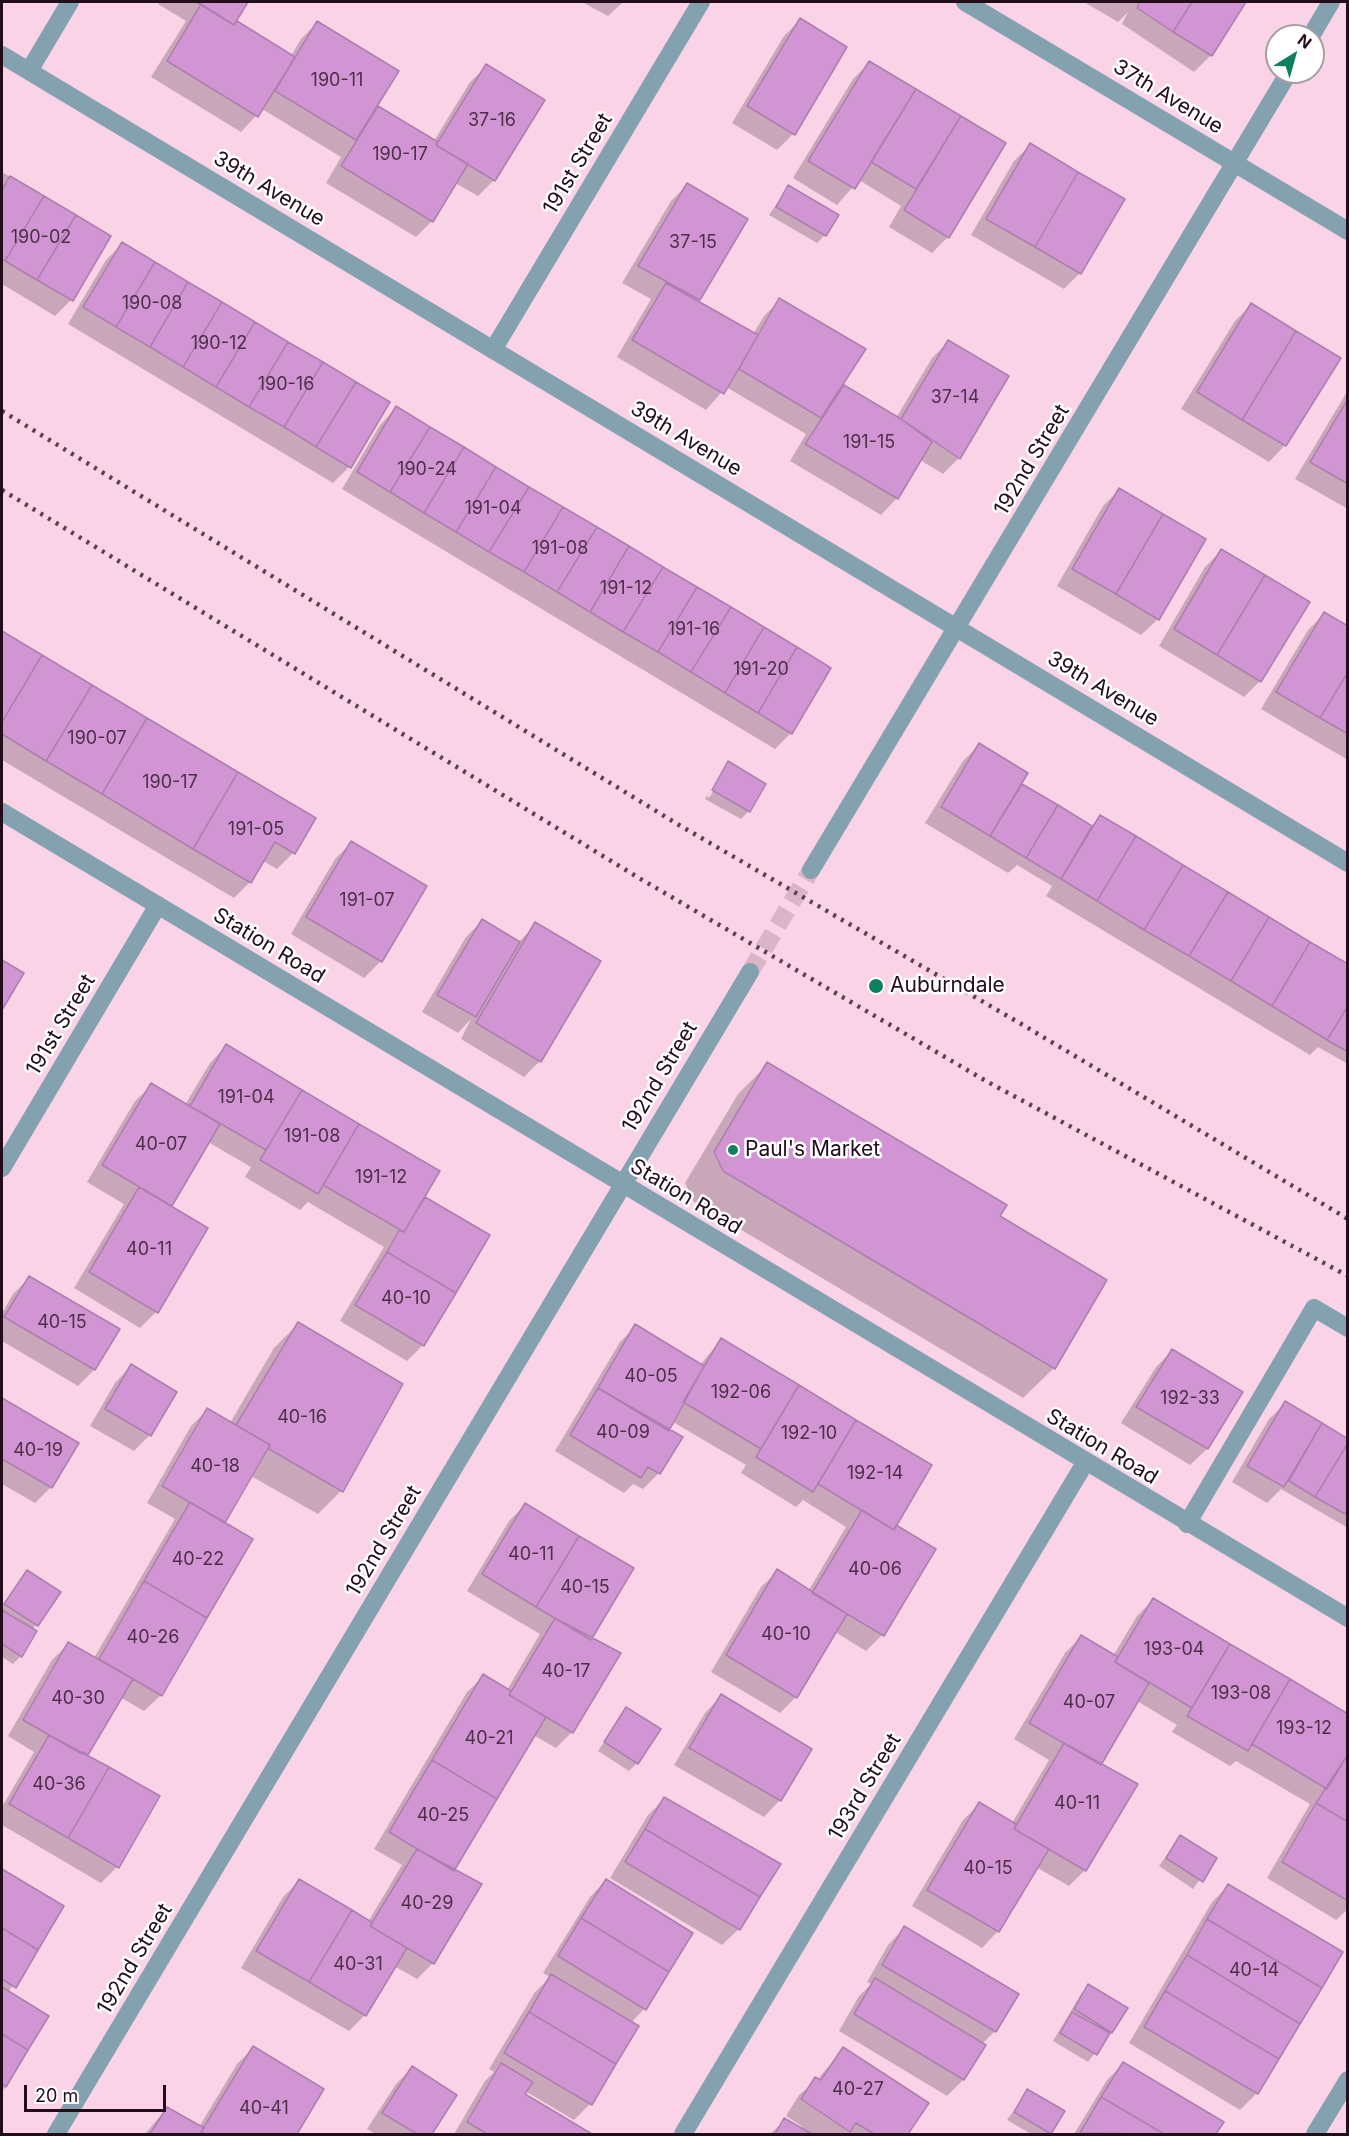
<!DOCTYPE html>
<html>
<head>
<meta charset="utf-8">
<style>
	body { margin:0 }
	#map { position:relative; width:1349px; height:2136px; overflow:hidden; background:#fad3e7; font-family:Inter,sans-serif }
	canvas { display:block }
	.frame { position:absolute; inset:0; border:3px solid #230d1a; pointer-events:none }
	.north { position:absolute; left:1265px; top:24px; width:60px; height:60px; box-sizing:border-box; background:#fff; border:2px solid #a79ea3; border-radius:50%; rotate:37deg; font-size:16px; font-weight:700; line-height:24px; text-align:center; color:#230d1a }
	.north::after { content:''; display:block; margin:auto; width:21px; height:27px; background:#0e805e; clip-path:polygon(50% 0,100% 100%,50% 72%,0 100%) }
	.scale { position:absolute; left:24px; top:2085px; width:142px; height:27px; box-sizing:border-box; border:3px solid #230d1a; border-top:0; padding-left:8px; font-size:18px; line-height:21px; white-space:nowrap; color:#230d1a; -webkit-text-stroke:4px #fff; paint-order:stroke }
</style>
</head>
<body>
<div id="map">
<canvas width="1349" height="2136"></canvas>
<div class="frame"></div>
<div class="north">N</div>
<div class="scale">20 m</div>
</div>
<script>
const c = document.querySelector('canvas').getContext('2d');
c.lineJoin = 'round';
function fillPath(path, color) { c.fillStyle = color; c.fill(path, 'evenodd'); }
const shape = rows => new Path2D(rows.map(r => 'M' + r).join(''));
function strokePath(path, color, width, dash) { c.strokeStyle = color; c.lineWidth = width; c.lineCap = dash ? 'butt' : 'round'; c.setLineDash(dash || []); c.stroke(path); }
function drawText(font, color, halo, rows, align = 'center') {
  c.font = font + ' Inter,sans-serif'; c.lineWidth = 5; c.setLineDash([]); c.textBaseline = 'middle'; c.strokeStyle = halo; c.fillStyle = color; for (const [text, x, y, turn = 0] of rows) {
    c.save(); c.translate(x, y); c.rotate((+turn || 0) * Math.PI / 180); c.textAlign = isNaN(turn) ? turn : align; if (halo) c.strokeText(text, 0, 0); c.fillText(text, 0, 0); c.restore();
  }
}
fillPath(shape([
	[159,2,246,2,234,21,291,56,301,39,317,23,376,106,434,141,470,82,487,66,494,180,478,196,455,183,432,221,416,237,326,183,341,157,262,109,241,132,151,77,186,21,158,4],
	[582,2,623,2,608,16],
	[1084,2,1244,2,1211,55,1194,72,1122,24,1128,12,1118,22],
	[800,20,793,134,777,150,732,123,784,36],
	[869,63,1004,144,948,237,932,253,889,227,901,206,859,180,837,205,793,178,853,79],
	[1030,145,1080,273,1064,289,971,235,1014,161],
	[2,172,109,236,71,300,55,316,2,284],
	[687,185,746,220,698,300,753,334,764,316,780,300,842,386,896,418,932,358,948,342,959,458,943,474,920,460,897,498,881,515,790,461,806,434,726,387,706,410,617,357,651,299,622,283,671,201],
	[788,187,825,235,817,243,769,215],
	[122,244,349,467,333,483,68,324,106,260],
	[1251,305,1285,445,1269,462,1181,409,1235,321],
	[1348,390,1348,509,1295,479],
	[396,408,791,733,775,749,342,489,380,425],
	[1119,490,1158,619,1141,635,1057,586,1103,506],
	[1221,551,1260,681,1244,697,1159,646,1205,567],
	[1324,614,1348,628,1348,760,1261,709,1308,630],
	[2,632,314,819,293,853,277,869,263,861,250,882,234,898,2,760],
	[979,745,1020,784,1090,827,1100,817,1348,966,1348,1064,1318,1047,1310,1055,1046,896,1052,886,1017,865,1008,873,925,823,963,761],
	[729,763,749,811,741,819,705,799,722,770,707,796,709,798,725,770,722,770],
	[352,842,425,887,381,961,364,978,291,934,335,859],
	[482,921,518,943,536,924,540,1061,524,1077,461,1039,471,1019,458,1033,422,1012,466,937],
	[2,961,21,973,2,1007],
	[226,1046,438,1172,423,1198,488,1236,423,1345,407,1361,340,1321,384,1247,308,1202,300,1210,245,1177,251,1167,208,1142,170,1207,156,1312,140,1328,74,1288,124,1204,87,1182,135,1101,152,1085,185,1105,210,1063],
	[768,1064,998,1216,1054,1368,1023,1398,693,1201,685,1183,738,1094],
	[29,1278,118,1330,94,1370,78,1386,2,1341,2,1313,13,1294],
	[298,1324,341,1491,318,1514,251,1476,223,1523,161,1695,144,1711,120,1697,86,1755,117,1867,101,1883,2,1825,2,1807,34,1752,8,1736,52,1660,68,1644,94,1658,175,1519,147,1503,191,1426,207,1410,230,1423,274,1348],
	[636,1326,700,1365,721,1340,929,1466,894,1525,882,1635,866,1651,835,1632,796,1697,780,1713,711,1672,761,1587,778,1571,809,1590,846,1527,803,1500,796,1507,741,1473,746,1465,673,1422,668,1430,659,1473,643,1489,633,1484,624,1493,555,1451,620,1342],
	[1172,1351,1241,1392,1207,1449,1190,1465,1121,1423,1156,1367],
	[131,1366,150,1435,134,1451,90,1426,115,1383],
	[2,1400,76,1443,51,1487,35,1503,2,1484],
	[1286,1403,1348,1440,1348,1528,1281,1489,1267,1503,1232,1482,1269,1419],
	[525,1505,592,1637,619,1653,572,1732,556,1748,533,1735,453,1868,480,1885,433,1963,417,1979,394,1966,365,2015,349,2031,241,1968,283,1897,299,1881,368,1922,402,1865,374,1849,467,1692,484,1676,507,1690,540,1634,467,1591,509,1521],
	[27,1572,58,1592,32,1630,21,1656,13,1664,2,1657,2,1606],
	[1153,1600,1348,1753,1348,1909,1336,1920,1267,1878,1310,1804,1236,1761,1230,1766,1172,1732,1177,1725,1137,1701,1100,1763,1085,1870,1069,1886,1036,1867,998,1931,982,1948,912,1906,963,1820,979,1804,1012,1823,1049,1760,1014,1739,1065,1653,1081,1637,1113,1656,1137,1616],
	[721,1696,810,1749,780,1800,764,1817,674,1765,705,1713],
	[626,1709,637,1763,629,1771,598,1751],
	[664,1799,739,1929,722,1945,610,1878,648,1815],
	[1180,1837,1215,1859,1193,1889,1159,1866],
	[2,1870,62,1906,8,1993,47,2016,2,2092],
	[606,1880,691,1933,644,2009,631,2023,590,2104,574,2120,525,2091,523,2095,589,2134,454,2134,485,2081,494,2072,489,2069,535,1992,550,1977,543,1973,590,1897],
	[1229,1885,1341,1953,1257,2093,1240,2110,1129,2043,1212,1902],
	[904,1928,1017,1995,995,2031,982,2044,963,2080,947,2096,839,2031,859,1996,871,1984,867,1982,888,1945],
	[1089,1986,1111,2032,1088,2062,1053,2041,1081,1994],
	[253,2048,322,2089,295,2134,145,2134,167,2108,199,2127,237,2064],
	[843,2049,926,2103,907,2134,770,2134,785,2120,801,2129,803,2127,786,2116,799,2095,817,2080],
	[1123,2064,1222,2122,1214,2134,1074,2134,1107,2080],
	[412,2068,455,2095,430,2134,375,2134,367,2129,396,2084],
	[1028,2091,1050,2133,1048,2134,1031,2134,1007,2120]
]), '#0003');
const building = shape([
	[196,2,248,2,234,25,196,2],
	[1140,2,1192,2,1173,32,1137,8,1140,2],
	[1192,2,1246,2,1212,56,1173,32,1192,2],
	[201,4,234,25,237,21,295,57,258,117,167,61,201,4],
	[800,18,847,47,795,135,747,106,800,18],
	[317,21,399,71,356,140,275,91,317,21],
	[869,61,916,89,855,189,808,161,869,61],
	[486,64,545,100,495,181,436,145,486,64],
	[916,89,961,116,916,189,871,162,916,89],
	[378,106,438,142,436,145,468,164,433,222,341,166,378,106],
	[961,116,1006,143,949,238,904,210,961,116],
	[1030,143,1078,172,1035,247,986,219,1030,143],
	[1078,172,1125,199,1081,274,1035,247,1078,172],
	[10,176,44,196,5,261,2,259,2,190,10,176],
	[687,183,748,219,700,300,638,266,687,183],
	[788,185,839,215,826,236,776,207,788,185],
	[44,196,76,215,37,280,5,261,44,196],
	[76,215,111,236,73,301,37,280,76,215],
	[122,242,155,262,116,327,83,307,122,242],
	[155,262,188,282,150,347,116,327,155,262],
	[188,282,222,302,183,367,150,347,188,282],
	[666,283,758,335,724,394,632,340,666,283],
	[779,298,866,349,821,418,739,369,779,298],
	[222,302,255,322,216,387,183,367,222,302],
	[1251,303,1296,331,1242,420,1197,392,1251,303],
	[255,322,288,342,249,407,216,387,255,322],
	[1296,331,1341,358,1286,446,1242,420,1296,331],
	[948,340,1009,376,960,459,901,419,948,340],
	[288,342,323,362,284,427,249,407,288,342],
	[323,362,356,382,316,447,284,427,323,362],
	[356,382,390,402,351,468,316,447,356,382],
	[844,385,901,419,932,442,898,499,805,444,844,385],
	[1348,399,1348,484,1310,462,1348,399],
	[396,406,430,427,390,492,357,472,396,406],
	[430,427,464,447,424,513,390,492,430,427],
	[464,447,496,467,456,532,424,513,464,447],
	[496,467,529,487,489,552,456,532,496,467],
	[529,487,563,507,524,572,489,552,529,487],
	[1119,488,1163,514,1116,594,1072,569,1119,488],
	[563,507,597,527,557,592,524,572,563,507],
	[1163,514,1206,539,1159,620,1116,594,1163,514],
	[597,527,629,546,590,612,557,592,597,527],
	[629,546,663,567,623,632,590,612,629,546],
	[1221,549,1265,575,1217,655,1174,629,1221,549],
	[663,567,697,587,658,652,623,632,663,567],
	[1265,575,1310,602,1261,682,1217,655,1265,575],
	[697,587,731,607,691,672,658,652,697,587],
	[731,607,764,627,725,693,691,672,731,607],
	[1324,612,1348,626,1348,672,1320,718,1276,692,1324,612],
	[764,627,797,647,758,713,725,693,764,627],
	[2,631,42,655,2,722,2,631],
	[797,647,831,668,792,734,758,713,797,647],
	[42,655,92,685,46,761,2,734,2,722,42,655],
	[1348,672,1348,734,1320,718,1348,672],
	[92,685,147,718,102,794,46,761,92,685],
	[147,718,238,772,193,849,102,794,147,718],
	[979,743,1028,773,990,836,941,807,979,743],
	[728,761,766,784,750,812,712,790,728,761],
	[238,772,316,818,295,854,275,842,251,883,193,849,238,772],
	[1022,784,1058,805,1026,858,990,836,1022,784],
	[1058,805,1092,826,1061,879,1026,858,1058,805],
	[1100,815,1136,836,1097,901,1061,879,1100,815],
	[1136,836,1183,865,1144,930,1097,901,1136,836],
	[351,841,427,886,382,962,306,917,351,841],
	[1183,865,1228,892,1189,956,1144,930,1183,865],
	[1228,892,1269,917,1231,981,1189,956,1228,892],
	[1269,917,1310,942,1272,1006,1231,981,1269,917],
	[482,919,520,942,476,1017,437,995,482,919],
	[535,922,601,961,541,1062,476,1023,535,922],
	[1310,942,1348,964,1348,1006,1327,1040,1272,1006,1310,942],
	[2,960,24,973,2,1010,2,960],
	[1348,1006,1348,1052,1327,1040,1348,1006],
	[226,1044,302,1090,266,1150,190,1106,226,1044],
	[767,1062,1007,1205,1000,1216,1107,1280,1055,1369,723,1171,714,1152,767,1062],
	[151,1083,220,1124,172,1206,102,1165,151,1083],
	[302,1090,359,1124,318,1194,260,1160,302,1090],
	[359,1124,440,1171,404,1232,323,1185,359,1124],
	[139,1187,208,1228,158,1313,89,1272,139,1187],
	[425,1197,490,1235,456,1293,387,1252,399,1230,404,1232,425,1197],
	[387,1252,456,1293,424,1346,355,1305,387,1252],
	[29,1276,120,1329,95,1370,4,1317,29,1276],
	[298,1322,403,1384,343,1492,269,1449,270,1445,236,1425,298,1322],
	[635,1324,704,1366,669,1431,598,1388,635,1324],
	[721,1338,799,1385,761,1449,683,1402,721,1338],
	[1172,1349,1243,1392,1208,1449,1136,1407,1172,1349],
	[131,1364,177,1392,151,1436,105,1409,131,1364],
	[799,1385,856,1420,813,1492,756,1457,799,1385],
	[598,1388,683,1437,660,1474,648,1467,641,1478,570,1435,598,1388],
	[2,1398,79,1443,52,1488,2,1459,2,1398],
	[1285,1401,1322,1423,1284,1487,1247,1466,1285,1401],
	[207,1408,270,1445,225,1523,162,1486,207,1408],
	[856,1420,932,1465,894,1530,818,1484,856,1420],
	[1322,1423,1348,1439,1348,1443,1315,1497,1289,1481,1322,1423],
	[1348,1443,1348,1510,1345,1514,1315,1497,1348,1443],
	[190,1502,253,1539,207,1618,144,1581,190,1502],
	[525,1503,579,1536,536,1607,482,1574,525,1503],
	[862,1510,894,1530,896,1525,936,1549,884,1636,812,1593,862,1510],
	[579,1536,634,1568,591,1640,536,1607,579,1536],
	[777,1569,847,1614,797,1698,726,1655,777,1569],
	[27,1570,61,1592,38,1626,4,1604,27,1570],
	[144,1581,207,1618,162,1696,99,1659,144,1581],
	[1153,1598,1230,1644,1192,1708,1115,1662,1153,1598],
	[2,1610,37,1631,22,1657,2,1644,2,1610],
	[555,1618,621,1653,573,1733,509,1695,555,1618],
	[1081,1635,1118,1657,1115,1662,1149,1683,1101,1765,1029,1723,1081,1635],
	[68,1642,133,1679,88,1755,84,1752,82,1754,23,1720,68,1642],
	[1230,1644,1290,1679,1248,1751,1187,1716,1230,1644],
	[483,1674,511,1691,509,1695,546,1717,497,1799,432,1760,483,1674],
	[1290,1679,1348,1714,1348,1754,1327,1789,1252,1744,1290,1679],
	[721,1694,812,1749,781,1801,689,1748,721,1694],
	[626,1707,661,1729,638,1764,604,1742,626,1707],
	[49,1735,109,1767,68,1838,9,1804,49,1735],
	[1064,1743,1138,1784,1086,1871,1014,1829,1064,1743],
	[1348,1754,1348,1822,1316,1803,1348,1754],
	[432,1760,497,1799,454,1871,389,1832,432,1760],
	[109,1767,160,1796,119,1868,68,1838,109,1767],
	[664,1797,781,1864,760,1897,645,1829,664,1797],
	[979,1802,1016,1824,1014,1829,1049,1849,999,1932,927,1890,979,1802],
	[1316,1803,1348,1822,1348,1901,1282,1862,1316,1803],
	[645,1829,760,1897,740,1930,625,1862,645,1829],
	[1180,1835,1217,1858,1203,1882,1166,1858,1180,1835],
	[417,1849,482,1884,434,1964,370,1926,417,1849],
	[2,1869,64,1906,38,1950,2,1928,2,1869],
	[299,1879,352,1910,309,1982,256,1951,299,1879],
	[606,1879,693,1933,669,1972,581,1918,606,1879],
	[1228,1884,1343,1952,1322,1988,1207,1919,1228,1884],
	[352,1910,373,1923,370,1926,407,1948,366,2016,309,1982,352,1910],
	[581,1918,669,1972,646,2010,558,1956,581,1918],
	[1207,1919,1322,1988,1300,2024,1187,1955,1207,1919],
	[904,1926,1019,1994,996,2032,882,1965,904,1926],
	[2,1928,38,1950,16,1988,2,1979,2,1928],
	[1187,1955,1300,2024,1279,2059,1165,1991,1187,1955],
	[551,1974,639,2026,616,2064,529,2012,551,1974],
	[875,1978,986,2045,964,2080,854,2014,875,1978],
	[1088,1984,1128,2008,1112,2033,1074,2009,1088,1984],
	[2,1987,49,2016,28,2050,2,2034,2,1987],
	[1165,1991,1279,2059,1258,2094,1144,2027,1165,1991],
	[529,2012,616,2064,592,2105,504,2053,529,2012],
	[1072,2012,1110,2033,1097,2055,1060,2033,1072,2012],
	[2,2034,28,2050,6,2087,2,2084,2,2034],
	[253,2046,324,2089,297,2134,206,2134,201,2132,253,2046],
	[843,2047,929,2103,908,2134,874,2134,856,2123,850,2132,801,2099,815,2077,821,2080,843,2047],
	[1123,2062,1224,2122,1216,2134,1164,2134,1101,2097,1123,2062],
	[501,2063,533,2082,525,2094,592,2134,487,2134,467,2122,501,2063],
	[412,2066,457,2095,432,2134,417,2134,382,2113,412,2066],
	[1027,2089,1065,2111,1051,2134,1014,2112,1027,2089],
	[1101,2097,1164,2134,1080,2133,1101,2097],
	[167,2107,204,2128,201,2132,206,2134,150,2134,167,2107],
	[784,2118,812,2134,775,2134,784,2118]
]);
fillPath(building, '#d195d3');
strokePath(building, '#ad7faf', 1.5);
strokePath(shape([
	[750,972,811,870]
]), '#dab5c8', 18, [18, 9]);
strokePath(shape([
	[1187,1524,1314,1308,1348,1328]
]), '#83a1ae', 18);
strokePath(shape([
	[965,2,1348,231],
	[1311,36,1331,2],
	[2,55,1348,863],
	[29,71,70,2],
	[493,350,701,2],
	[2,812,1348,1618],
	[811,870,1289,72],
	[2,1168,158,905],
	[56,2134,750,972],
	[683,2134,1085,1463],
	[1315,2134,1348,2080]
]), '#83a1ae', 18);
strokePath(shape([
	[2,411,679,825,1023,1025,1348,1219],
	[2,490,639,878,986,1081,1348,1276]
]), '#5b414f', 4.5, [3, 6]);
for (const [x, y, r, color] of [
	[876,986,8,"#0e805e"],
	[733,1150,6,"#0e805e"]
]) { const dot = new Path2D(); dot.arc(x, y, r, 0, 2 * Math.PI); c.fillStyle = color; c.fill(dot); strokePath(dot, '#fff', 2); }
drawText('18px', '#4e2f48', null, [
	["190-11",337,81],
	["37-16",492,121],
	["190-17",400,155],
	["190-02",41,238],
	["37-15",693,243],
	["190-08",152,304],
	["190-12",219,344],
	["190-16",286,385],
	["37-14",955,398],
	["191-15",869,443],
	["190-24",427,470],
	["191-04",493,509],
	["191-08",560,549],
	["191-12",626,589],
	["191-16",694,630],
	["191-20",761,670],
	["190-07",97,739],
	["190-17",170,783],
	["191-05",256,830],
	["191-07",367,901],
	["191-04",246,1098],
	["191-08",312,1137],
	["40-07",161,1145],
	["191-12",381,1178],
	["40-11",149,1250],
	["40-10",406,1299],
	["40-15",62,1323],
	["40-05",651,1377],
	["192-06",741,1393],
	["192-33",1190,1399],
	["40-16",302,1418],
	["40-09",623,1433],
	["192-10",809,1434],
	["40-19",38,1451],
	["40-18",215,1467],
	["192-14",875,1474],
	["40-11",531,1555],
	["40-22",198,1560],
	["40-06",875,1570],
	["40-15",585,1588],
	["40-10",786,1635],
	["40-26",153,1638],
	["193-04",1174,1650],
	["40-17",566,1672],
	["193-08",1241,1694],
	["40-30",78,1699],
	["40-07",1089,1703],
	["193-12",1304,1729],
	["40-21",489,1739],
	["40-36",59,1785],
	["40-11",1077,1804],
	["40-25",443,1816],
	["40-15",988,1869],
	["40-29",427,1904],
	["40-31",358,1965],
	["40-14",1254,1971],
	["40-27",858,2090],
	["40-41",264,2109]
]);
drawText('21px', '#230d1a', '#fff', [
	["37th Avenue",1168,97,31],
	["191st Street",578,164,-59],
	["39th Avenue",269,189,31],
	["39th Avenue",686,439,31],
	["192nd Street",1032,460,-59],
	["39th Avenue",1103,689,31],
	["Station Road",269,946,31],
	["191st Street",61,1025,-59],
	["192nd Street",660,1077,-59],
	["Station Road",686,1197,31],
	["Station Road",1102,1447,31],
	["192nd Street",384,1541,-59],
	["193rd Street",865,1787,-59],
	["192nd Street",135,1959,-59]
]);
drawText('21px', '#230d1a', '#fff', [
	["Auburndale",890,986],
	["Paul's Market",745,1150]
], 'left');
</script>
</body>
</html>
